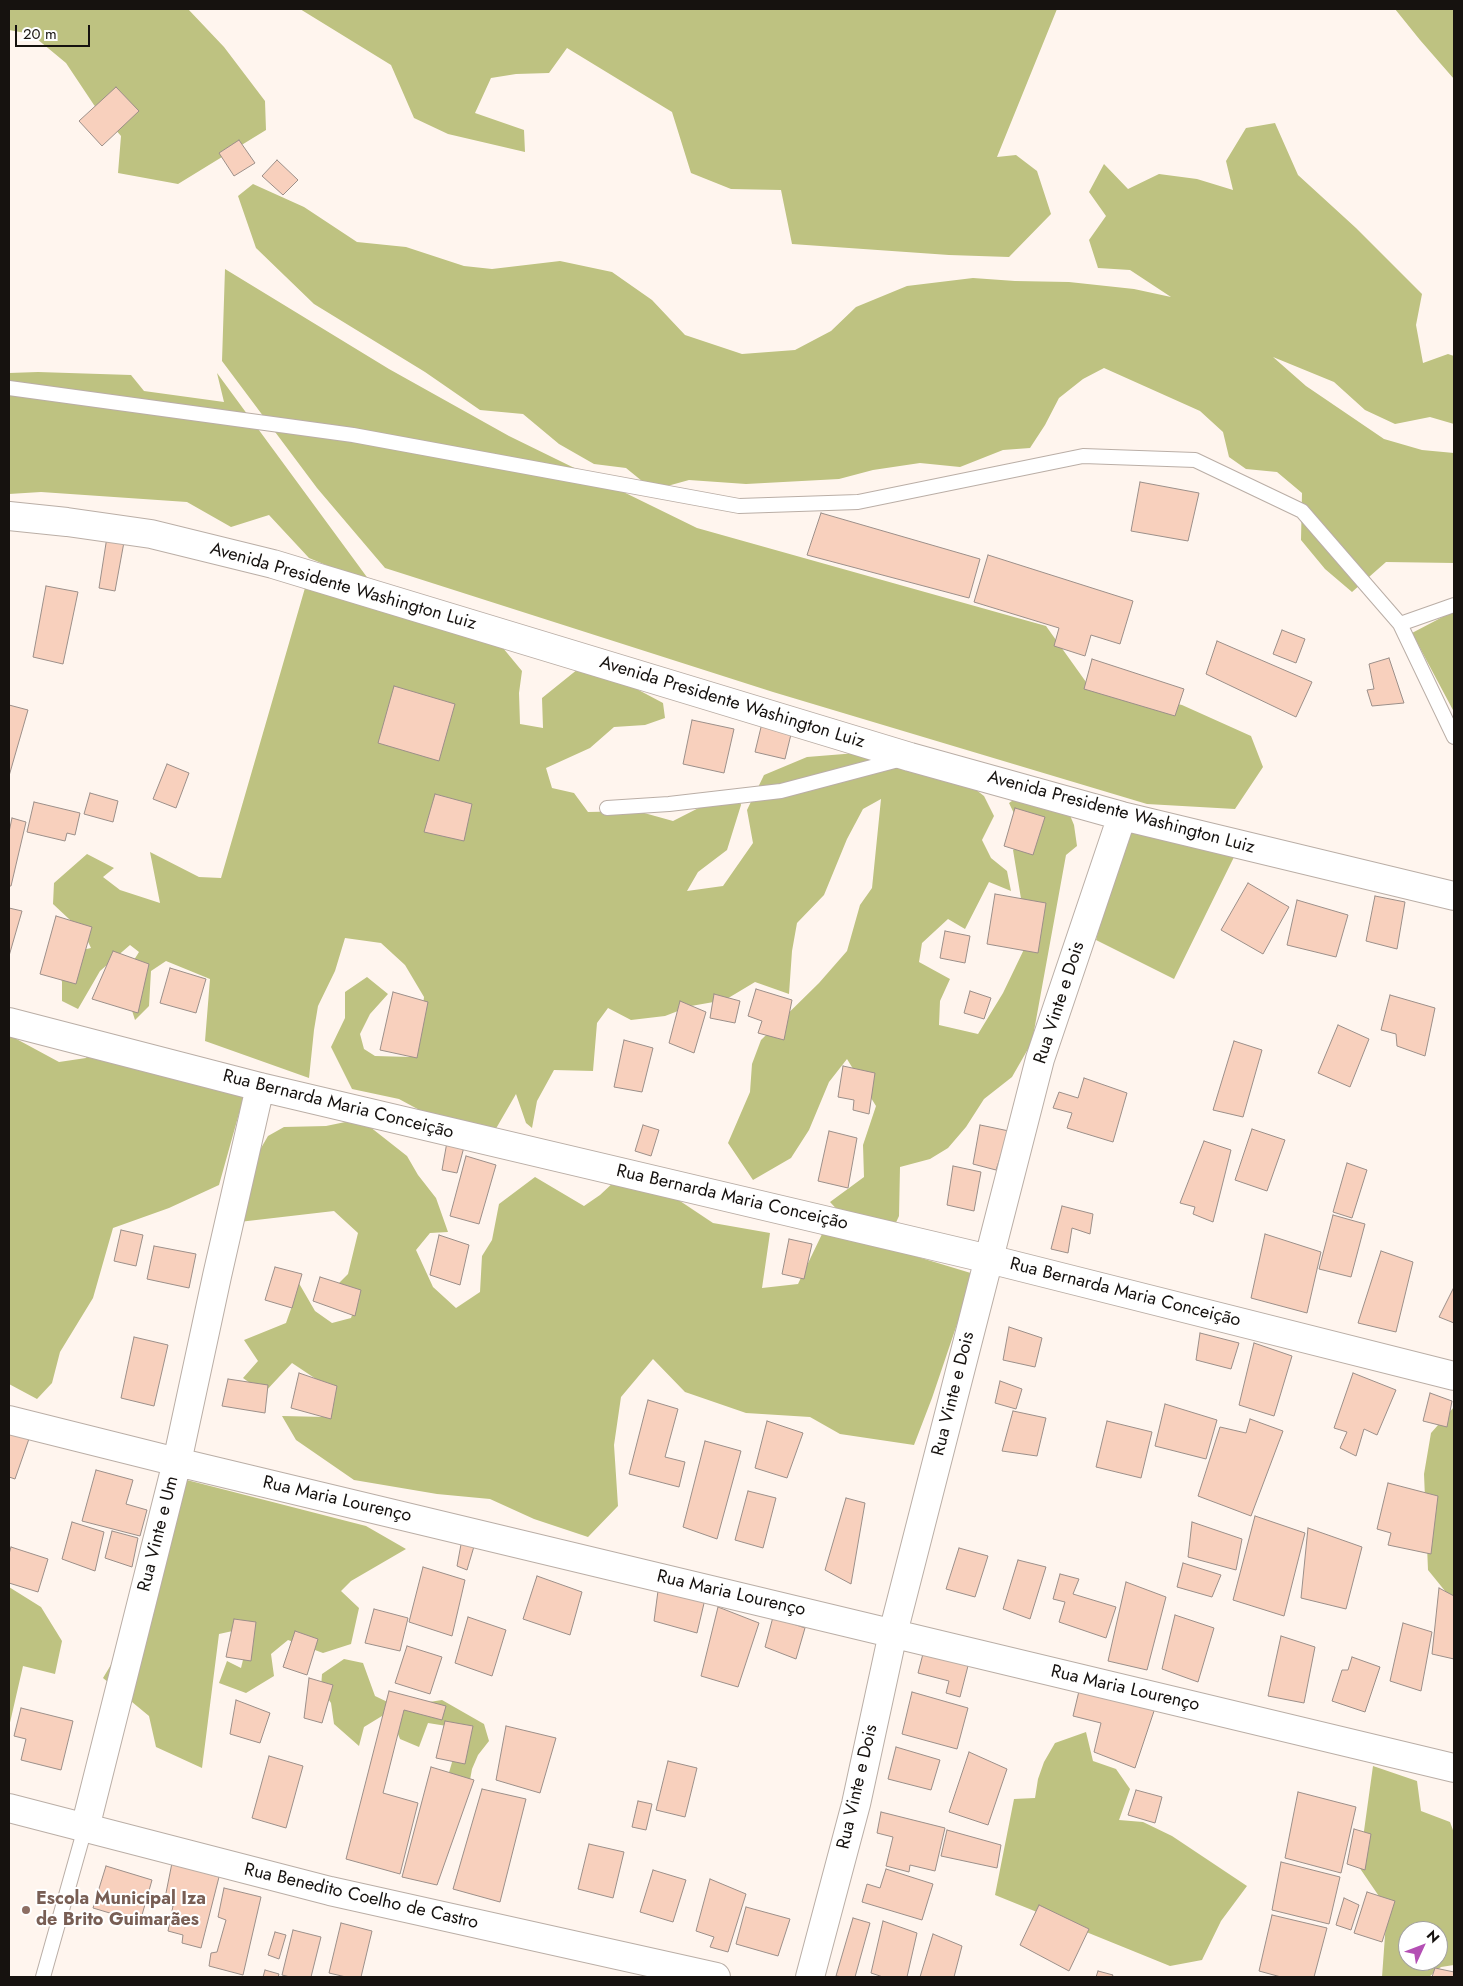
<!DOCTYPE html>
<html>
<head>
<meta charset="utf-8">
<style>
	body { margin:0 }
	#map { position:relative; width:1463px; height:1986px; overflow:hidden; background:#fff5ee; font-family:Jost,sans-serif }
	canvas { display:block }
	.frame { position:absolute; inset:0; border:10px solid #16120f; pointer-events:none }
	.north { position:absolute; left:1398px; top:1921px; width:50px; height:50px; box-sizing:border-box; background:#fff; border:1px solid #a2a09f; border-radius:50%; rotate:47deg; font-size:14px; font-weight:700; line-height:20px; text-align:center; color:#16120f }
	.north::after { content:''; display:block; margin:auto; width:18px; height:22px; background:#b44fb4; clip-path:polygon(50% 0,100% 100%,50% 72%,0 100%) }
	.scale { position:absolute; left:15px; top:25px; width:75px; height:22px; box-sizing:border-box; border:2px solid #16120f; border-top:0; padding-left:6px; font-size:15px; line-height:18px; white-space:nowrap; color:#16120f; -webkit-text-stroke:4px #fff; paint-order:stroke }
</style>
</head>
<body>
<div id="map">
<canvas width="1463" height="1986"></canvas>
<div class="frame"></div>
<div class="north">N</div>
<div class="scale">20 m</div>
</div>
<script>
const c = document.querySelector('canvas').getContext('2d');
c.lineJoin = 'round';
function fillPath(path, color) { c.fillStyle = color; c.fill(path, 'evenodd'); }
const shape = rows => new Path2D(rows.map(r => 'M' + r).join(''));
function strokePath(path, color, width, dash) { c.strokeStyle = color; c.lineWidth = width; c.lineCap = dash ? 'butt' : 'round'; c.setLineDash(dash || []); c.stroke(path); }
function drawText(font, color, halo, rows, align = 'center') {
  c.font = font + ' Jost,sans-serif'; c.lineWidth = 4; c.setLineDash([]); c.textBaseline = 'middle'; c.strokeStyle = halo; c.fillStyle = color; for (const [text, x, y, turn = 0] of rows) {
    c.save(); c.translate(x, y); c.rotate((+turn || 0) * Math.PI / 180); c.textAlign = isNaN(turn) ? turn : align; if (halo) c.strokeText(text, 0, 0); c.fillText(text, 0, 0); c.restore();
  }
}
fillPath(shape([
	[9,9,188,9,224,47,265,101,266,130,178,184,118,173,121,136,94,105,66,63,31,34,9,30],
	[300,9,1057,9,997,157,1016,155,1037,171,1051,214,1009,257,949,255,792,244,781,190,731,189,691,173,672,112,567,48,549,73,516,74,491,78,475,113,524,130,525,152,448,134,414,118,391,65],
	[1395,9,1454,9,1454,79,1420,40],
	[1275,123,1298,175,1356,228,1422,294,1416,325,1423,363,1448,354,1454,356,1454,424,1430,417,1395,424,1365,410,1334,382,1273,357,1306,386,1384,439,1422,450,1454,453,1454,563,1386,562,1352,592,1325,569,1301,540,1302,493,1277,472,1246,469,1229,457,1223,432,1200,411,1104,368,1083,379,1059,398,1045,425,1030,448,1003,450,960,467,920,463,873,470,839,479,746,484,689,480,653,490,626,468,594,464,559,444,523,414,480,410,425,372,314,304,256,248,238,196,253,184,304,207,357,242,406,247,464,266,492,269,560,261,612,272,652,300,685,335,742,354,795,350,831,331,856,307,907,286,973,278,1015,281,1069,282,1134,289,1171,297,1130,270,1098,268,1089,240,1106,216,1089,192,1104,164,1128,189,1159,174,1197,179,1233,190,1226,161,1246,128],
	[225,269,389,369,509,436,697,528,1046,626,1086,682,1182,705,1251,736,1263,767,1235,809,1147,804,773,692,385,568,317,488,222,361],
	[38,372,131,375,144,391,224,402,217,373,372,584,309,558,269,515,231,527,187,502,41,492,9,494,9,373],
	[307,581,503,648,522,671,519,693,520,724,543,728,542,698,578,669,614,677,663,703,665,718,645,725,614,727,590,748,546,768,552,788,574,793,588,812,637,811,673,821,738,788,741,805,727,850,698,872,687,891,723,886,753,843,747,810,764,775,807,757,869,752,971,786,984,796,994,816,982,840,991,858,1007,871,1011,891,989,882,965,929,948,919,922,943,919,962,950,979,940,1001,939,1025,978,1034,1003,993,1028,941,1013,850,1026,838,1009,803,1025,792,1067,808,1074,825,1077,846,1066,855,1032,1042,1012,1077,984,1099,966,1127,948,1148,930,1159,900,1167,899,1216,893,1229,845,1218,830,1202,864,1177,863,1145,876,1106,847,1059,829,1082,809,1130,791,1158,753,1180,728,1143,750,1092,752,1064,761,1040,819,983,847,951,860,905,872,888,881,799,863,809,847,839,824,895,797,923,792,951,789,994,755,982,725,1000,691,1006,665,1016,631,1020,608,1008,597,1023,593,1071,554,1070,537,1101,532,1128,526,1123,516,1094,494,1132,436,1119,399,1099,352,1089,331,1047,345,1018,345,992,367,977,388,994,370,1014,360,1034,364,1049,375,1056,411,1057,420,1030,424,997,405,965,381,943,345,938,335,971,318,1006,314,1030,309,1078,205,1041,210,979,166,961,151,971,149,1006,135,1020,122,979,139,952,130,945,100,971,78,1009,62,1001,62,982,57,963,68,953,91,948,84,933,53,904,54,883,87,854,114,868,103,877,120,890,160,903,150,852,199,877,221,878],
	[1454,611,1454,827,1453,826,1454,712,1412,633],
	[1124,822,1235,855,1174,979,1096,940],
	[9,1035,59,1062,86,1058,97,1039,245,1092,219,1185,169,1208,113,1228,93,1298,60,1352,52,1383,37,1399,9,1384],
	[360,1119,407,1156,418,1175,436,1198,448,1232,430,1233,416,1250,433,1287,456,1308,480,1292,482,1256,492,1240,499,1204,535,1177,584,1206,600,1195,630,1167,660,1167,677,1199,713,1223,770,1233,762,1288,798,1284,823,1232,908,1254,974,1274,932,1398,914,1445,840,1434,810,1417,746,1413,685,1392,653,1359,621,1397,614,1445,618,1506,588,1537,534,1519,490,1499,437,1494,354,1480,296,1440,282,1416,326,1417,331,1389,292,1363,264,1393,243,1378,258,1361,244,1340,286,1323,292,1306,293,1273,315,1311,332,1323,351,1318,358,1298,335,1287,348,1274,358,1233,334,1211,239,1222,254,1160,268,1136,284,1127,326,1126],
	[1454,1407,1454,1602,1428,1570,1424,1474,1431,1433],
	[179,1478,366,1526,406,1549,351,1581,341,1591,359,1608,351,1644,323,1653,288,1640,271,1654,274,1676,246,1693,219,1683,227,1661,241,1668,251,1627,219,1634,202,1768,156,1747,149,1716,103,1678,118,1653],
	[9,1587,41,1607,62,1641,55,1674,23,1666,9,1727],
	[344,1659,363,1663,375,1696,398,1707,442,1700,484,1724,489,1741,478,1755,472,1769,467,1796,448,1776,457,1745,453,1727,428,1723,419,1747,400,1739,394,1724,382,1716,364,1727,359,1746,334,1724,331,1703,321,1688,322,1674],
	[1086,1732,1093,1761,1116,1769,1130,1789,1119,1820,1143,1822,1172,1836,1247,1886,1221,1921,1202,1960,1170,1966,995,1895,1014,1799,1035,1798,1038,1779,1044,1762,1055,1743],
	[1373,1766,1417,1781,1421,1811,1450,1822,1454,1833,1454,1965,1441,1967,1429,1977,1382,1977,1387,1908,1359,1867],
	[1408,1931,1438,1931,1438,1961,1408,1961]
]), '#bec281');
const building = shape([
	[116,87,139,111,102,146,79,121,116,87],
	[239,140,255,163,234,176,219,153,239,140],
	[277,160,298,180,283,195,262,176,277,160],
	[1140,482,1199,493,1188,541,1131,531,1140,482],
	[821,513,980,559,969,598,807,555,821,513],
	[107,537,124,542,115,591,99,588,107,537],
	[988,555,1133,601,1120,644,1091,635,1085,656,1054,646,1059,628,974,602,988,555],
	[46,586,78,592,63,664,33,657,46,586],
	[1282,630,1305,639,1296,663,1273,654,1282,630],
	[1217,641,1312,682,1296,717,1206,674,1217,641],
	[1389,658,1404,703,1372,706,1367,690,1374,689,1369,664,1389,658],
	[1092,659,1184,689,1175,716,1084,689,1092,659],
	[394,686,455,704,439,761,378,743,394,686],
	[9,705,28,710,9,776,9,705],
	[763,719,793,726,785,759,755,752,763,719],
	[692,720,734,729,724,773,683,764,692,720],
	[167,764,189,773,176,808,153,799,167,764],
	[90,793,118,801,113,822,84,814,90,793],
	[435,794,472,804,464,841,424,832,435,794],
	[34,802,80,813,75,835,67,833,65,841,27,832,34,802],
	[1015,808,1045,817,1033,855,1004,846,1015,808],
	[12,818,26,822,11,886,9,886,9,832,12,818],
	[1248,883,1289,907,1263,954,1221,930,1248,883],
	[995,894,1046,903,1038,953,987,944,995,894],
	[1375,896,1405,902,1397,949,1366,941,1375,896],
	[1297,900,1348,915,1336,957,1287,945,1297,900],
	[9,908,22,911,9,956,9,908],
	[56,916,92,927,76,984,40,974,56,916],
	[945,931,970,936,965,963,940,958,945,931],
	[113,951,149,964,138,1013,92,999,113,951],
	[170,968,206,979,196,1013,160,1003,170,968],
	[756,989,792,1000,784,1040,758,1033,762,1021,748,1016,756,989],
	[970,991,991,998,984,1019,964,1013,970,991],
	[393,992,428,1002,417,1058,380,1050,393,992],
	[714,994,740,1001,735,1023,710,1018,714,994],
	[1390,995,1435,1008,1425,1056,1397,1046,1396,1034,1381,1030,1390,995],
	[680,1001,706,1012,694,1053,669,1043,680,1001],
	[1338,1025,1369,1039,1350,1087,1318,1073,1338,1025],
	[624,1040,653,1048,642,1092,614,1087,624,1040],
	[1234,1041,1262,1050,1243,1117,1213,1110,1234,1041],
	[843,1066,875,1073,869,1114,853,1110,854,1100,838,1097,843,1066],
	[1084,1078,1127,1093,1113,1142,1067,1128,1072,1113,1053,1108,1059,1092,1078,1098,1084,1078],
	[643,1125,659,1130,651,1156,635,1151,643,1125],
	[980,1125,1009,1131,996,1170,973,1164,980,1125],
	[1252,1129,1285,1140,1267,1191,1235,1180,1252,1129],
	[829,1131,857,1138,848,1188,818,1181,829,1131],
	[1204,1141,1231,1150,1213,1222,1193,1214,1195,1207,1180,1203,1204,1141],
	[447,1142,464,1147,457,1173,442,1170,447,1142],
	[466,1156,496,1165,479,1224,450,1216,466,1156],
	[1347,1163,1367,1170,1352,1218,1333,1212,1347,1163],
	[953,1166,981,1172,974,1211,947,1205,953,1166],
	[1062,1206,1093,1214,1090,1234,1072,1228,1068,1253,1051,1249,1062,1206],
	[1333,1215,1365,1224,1351,1277,1319,1269,1333,1215],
	[121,1230,143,1235,136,1266,114,1261,121,1230],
	[1265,1234,1321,1252,1307,1313,1251,1298,1265,1234],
	[439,1235,469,1245,460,1285,430,1275,439,1235],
	[789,1239,812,1244,804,1279,782,1274,789,1239],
	[154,1246,196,1254,189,1288,147,1279,154,1246],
	[1381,1251,1413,1262,1396,1332,1358,1323,1381,1251],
	[275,1267,302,1274,292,1308,265,1300,275,1267],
	[320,1277,361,1290,355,1316,313,1301,320,1277],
	[1454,1287,1454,1323,1439,1317,1454,1287],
	[1009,1327,1042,1338,1035,1367,1003,1360,1009,1327],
	[1200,1333,1239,1343,1231,1369,1196,1360,1200,1333],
	[134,1337,168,1345,154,1406,121,1398,134,1337],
	[1254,1343,1292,1356,1274,1416,1239,1405,1254,1343],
	[299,1373,337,1386,331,1419,291,1408,299,1373],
	[1353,1373,1396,1390,1377,1435,1364,1429,1356,1456,1340,1448,1347,1432,1334,1428,1353,1373],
	[228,1379,268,1385,265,1413,222,1406,228,1379],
	[1000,1381,1022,1389,1016,1409,995,1403,1000,1381],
	[1430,1393,1452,1401,1447,1427,1423,1421,1430,1393],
	[648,1400,678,1409,665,1457,685,1462,679,1487,629,1474,648,1400],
	[1165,1404,1217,1420,1206,1459,1155,1446,1165,1404],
	[1013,1411,1046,1418,1037,1456,1002,1451,1013,1411],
	[1250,1419,1283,1431,1251,1516,1198,1496,1220,1427,1246,1433,1250,1419],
	[767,1421,803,1433,787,1478,755,1468,767,1421],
	[1107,1421,1152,1432,1141,1478,1096,1467,1107,1421],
	[9,1426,31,1433,15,1479,9,1477,9,1426],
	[705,1441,741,1451,717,1539,683,1527,705,1441],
	[96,1470,133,1480,126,1504,147,1510,140,1536,82,1521,96,1470],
	[1388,1483,1438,1496,1431,1554,1388,1545,1391,1533,1377,1529,1388,1483],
	[748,1491,776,1498,763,1548,735,1540,748,1491],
	[846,1498,865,1503,851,1584,825,1570,846,1498],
	[1255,1516,1305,1533,1284,1616,1233,1600,1255,1516],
	[72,1522,104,1532,95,1571,62,1559,72,1522],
	[1192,1522,1242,1539,1236,1570,1188,1557,1192,1522],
	[1308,1528,1362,1547,1346,1609,1301,1598,1308,1528],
	[112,1531,138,1538,132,1567,105,1558,112,1531],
	[462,1539,475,1543,467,1570,457,1566,462,1539],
	[11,1547,48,1559,38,1592,9,1583,9,1554,11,1547],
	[959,1548,988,1556,975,1597,946,1589,959,1548],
	[1018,1560,1046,1567,1030,1619,1003,1609,1018,1560],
	[1183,1563,1221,1575,1212,1597,1177,1587,1183,1563],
	[423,1567,465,1580,452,1636,409,1622,423,1567],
	[1060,1574,1079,1579,1073,1594,1116,1607,1106,1638,1059,1622,1065,1602,1053,1599,1060,1574],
	[537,1576,582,1592,570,1635,523,1619,537,1576],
	[1126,1582,1166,1597,1147,1670,1108,1661,1126,1582],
	[1439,1588,1454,1596,1454,1659,1432,1654,1439,1588],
	[658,1591,705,1599,697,1633,654,1621,658,1591],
	[718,1607,759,1623,738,1687,701,1676,718,1607],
	[374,1609,408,1618,400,1651,365,1643,374,1609],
	[1175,1615,1214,1628,1198,1682,1162,1669,1175,1615],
	[468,1617,506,1630,492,1676,455,1663,468,1617],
	[773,1617,805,1628,796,1659,765,1647,773,1617],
	[234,1619,256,1622,251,1661,226,1657,234,1619],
	[1403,1623,1432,1632,1421,1691,1390,1681,1403,1623],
	[295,1631,318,1639,307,1675,283,1667,295,1631],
	[1281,1636,1315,1647,1304,1703,1268,1696,1281,1636],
	[407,1646,442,1657,430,1694,395,1683,407,1646],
	[924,1650,969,1662,960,1697,946,1693,949,1681,918,1673,924,1650],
	[1352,1657,1380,1667,1365,1712,1332,1701,1342,1670,1348,1670,1352,1657],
	[309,1678,333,1685,322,1723,304,1718,309,1678],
	[1080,1687,1155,1708,1135,1768,1094,1752,1101,1723,1073,1716,1080,1687],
	[389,1691,446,1706,442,1720,404,1710,383,1793,418,1803,400,1874,346,1859,389,1691],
	[912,1692,968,1708,957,1749,902,1734,912,1692],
	[236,1700,270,1713,260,1743,230,1734,236,1700],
	[21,1708,73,1721,61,1770,21,1760,26,1739,14,1736,21,1708],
	[445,1721,473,1726,465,1764,436,1758,445,1721],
	[506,1726,556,1738,540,1793,496,1780,506,1726],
	[896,1747,940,1760,931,1790,888,1779,896,1747],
	[969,1752,1007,1769,988,1825,949,1812,969,1752],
	[269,1756,303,1766,286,1828,252,1818,269,1756],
	[668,1761,697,1768,685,1817,656,1810,668,1761],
	[431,1767,474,1780,437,1885,402,1877,431,1767],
	[482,1789,526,1799,500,1902,453,1889,482,1789],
	[1136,1790,1162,1797,1155,1823,1128,1815,1136,1790],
	[1298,1792,1356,1807,1341,1873,1285,1858,1298,1792],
	[638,1801,652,1804,646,1830,632,1827,638,1801],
	[881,1812,945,1828,935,1871,910,1865,909,1872,886,1866,893,1837,877,1833,881,1812],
	[1354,1829,1371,1834,1365,1870,1347,1864,1354,1829],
	[947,1830,1001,1845,997,1868,941,1856,947,1830],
	[589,1844,624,1852,613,1898,578,1889,589,1844],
	[1281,1862,1340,1877,1329,1924,1272,1910,1281,1862],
	[172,1863,219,1877,201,1948,182,1943,183,1935,168,1931,173,1906,164,1903,172,1863],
	[106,1866,152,1880,140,1922,93,1908,106,1866],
	[886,1869,933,1884,922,1920,862,1902,867,1884,880,1888,886,1869],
	[653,1870,686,1880,673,1922,640,1912,653,1870],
	[710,1879,746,1894,728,1952,710,1947,714,1937,696,1931,710,1879],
	[224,1888,261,1897,243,1975,209,1966,211,1953,217,1952,226,1920,218,1917,224,1888],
	[1367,1892,1395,1901,1382,1942,1354,1933,1367,1892],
	[1344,1898,1359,1905,1351,1930,1336,1925,1344,1898],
	[1039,1905,1089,1929,1069,1971,1020,1945,1039,1905],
	[746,1907,790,1919,778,1956,736,1944,746,1907],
	[1272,1915,1327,1928,1314,1977,1281,1977,1259,1971,1272,1915],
	[853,1918,870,1923,855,1977,843,1977,836,1976,853,1918],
	[883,1921,917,1933,907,1977,883,1977,871,1973,883,1921],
	[341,1923,372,1931,361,1977,346,1977,329,1973,341,1923],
	[293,1930,321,1937,311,1977,290,1977,282,1975,293,1930],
	[275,1932,286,1935,279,1959,268,1955,275,1932],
	[933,1934,962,1946,954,1977,920,1977,933,1934],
	[1435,1968,1454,1972,1454,1977,1432,1977,1435,1968],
	[265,1970,279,1974,278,1977,263,1977,265,1970],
	[1098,1971,1113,1975,1112,1977,1096,1977,1098,1971]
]);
fillPath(building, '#f8d0bd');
strokePath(building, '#9c8f89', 1);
const service = shape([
	[9,388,353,435,739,506,858,502,1083,456,1195,460,1302,511,1400,624,1454,737],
	[1400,624,1454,605],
	[607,808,669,804,781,791,902,759],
	[43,1977,85,1828]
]);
const minor = shape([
	[9,516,67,522,151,534,273,564,910,757,1122,816,1454,896],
	[9,1022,260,1087,989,1259,1454,1376],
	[9,1420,177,1462,1454,1768],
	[9,1808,330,1891,716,1977],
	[85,1828,177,1462,217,1276,260,1087],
	[810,1977,856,1804,893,1633,1040,1059,1122,816]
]);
strokePath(service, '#baaea6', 16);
strokePath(minor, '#baaea6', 30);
strokePath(service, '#fff', 14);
strokePath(minor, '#fff', 28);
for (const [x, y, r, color] of [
	[26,1910,5,"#8d6e63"]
]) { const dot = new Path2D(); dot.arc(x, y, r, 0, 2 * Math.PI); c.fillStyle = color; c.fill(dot); strokePath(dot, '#fff', 2); }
drawText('18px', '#16120f', '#fff', [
	["Avenida Presidente Washington Luiz",343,587,16],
	["Avenida Presidente Washington Luiz",732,703,17],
	["Avenida Presidente Washington Luiz",1121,813,15],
	["Rua Vinte e Dois",1060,1003,-72],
	["Rua Bernarda Maria Conceição",338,1105,14],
	["Rua Bernarda Maria Conceição",732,1198,13],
	["Rua Bernarda Maria Conceição",1125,1293,14],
	["Rua Vinte e Dois",954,1394,-76],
	["Rua Maria Lourenço",337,1500,13],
	["Rua Vinte e Um",159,1534,-76],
	["Rua Maria Lourenço",731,1594,13],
	["Rua Maria Lourenço",1125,1689,13],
	["Rua Vinte e Dois",858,1787,-77],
	["Rua Benedito Coelho de Castro",361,1897,13]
]);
drawText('bold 18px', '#785e54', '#fff', [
	["Escola Municipal Iza",36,1900],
	["de Brito Guimarães",36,1921]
], 'left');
</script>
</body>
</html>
